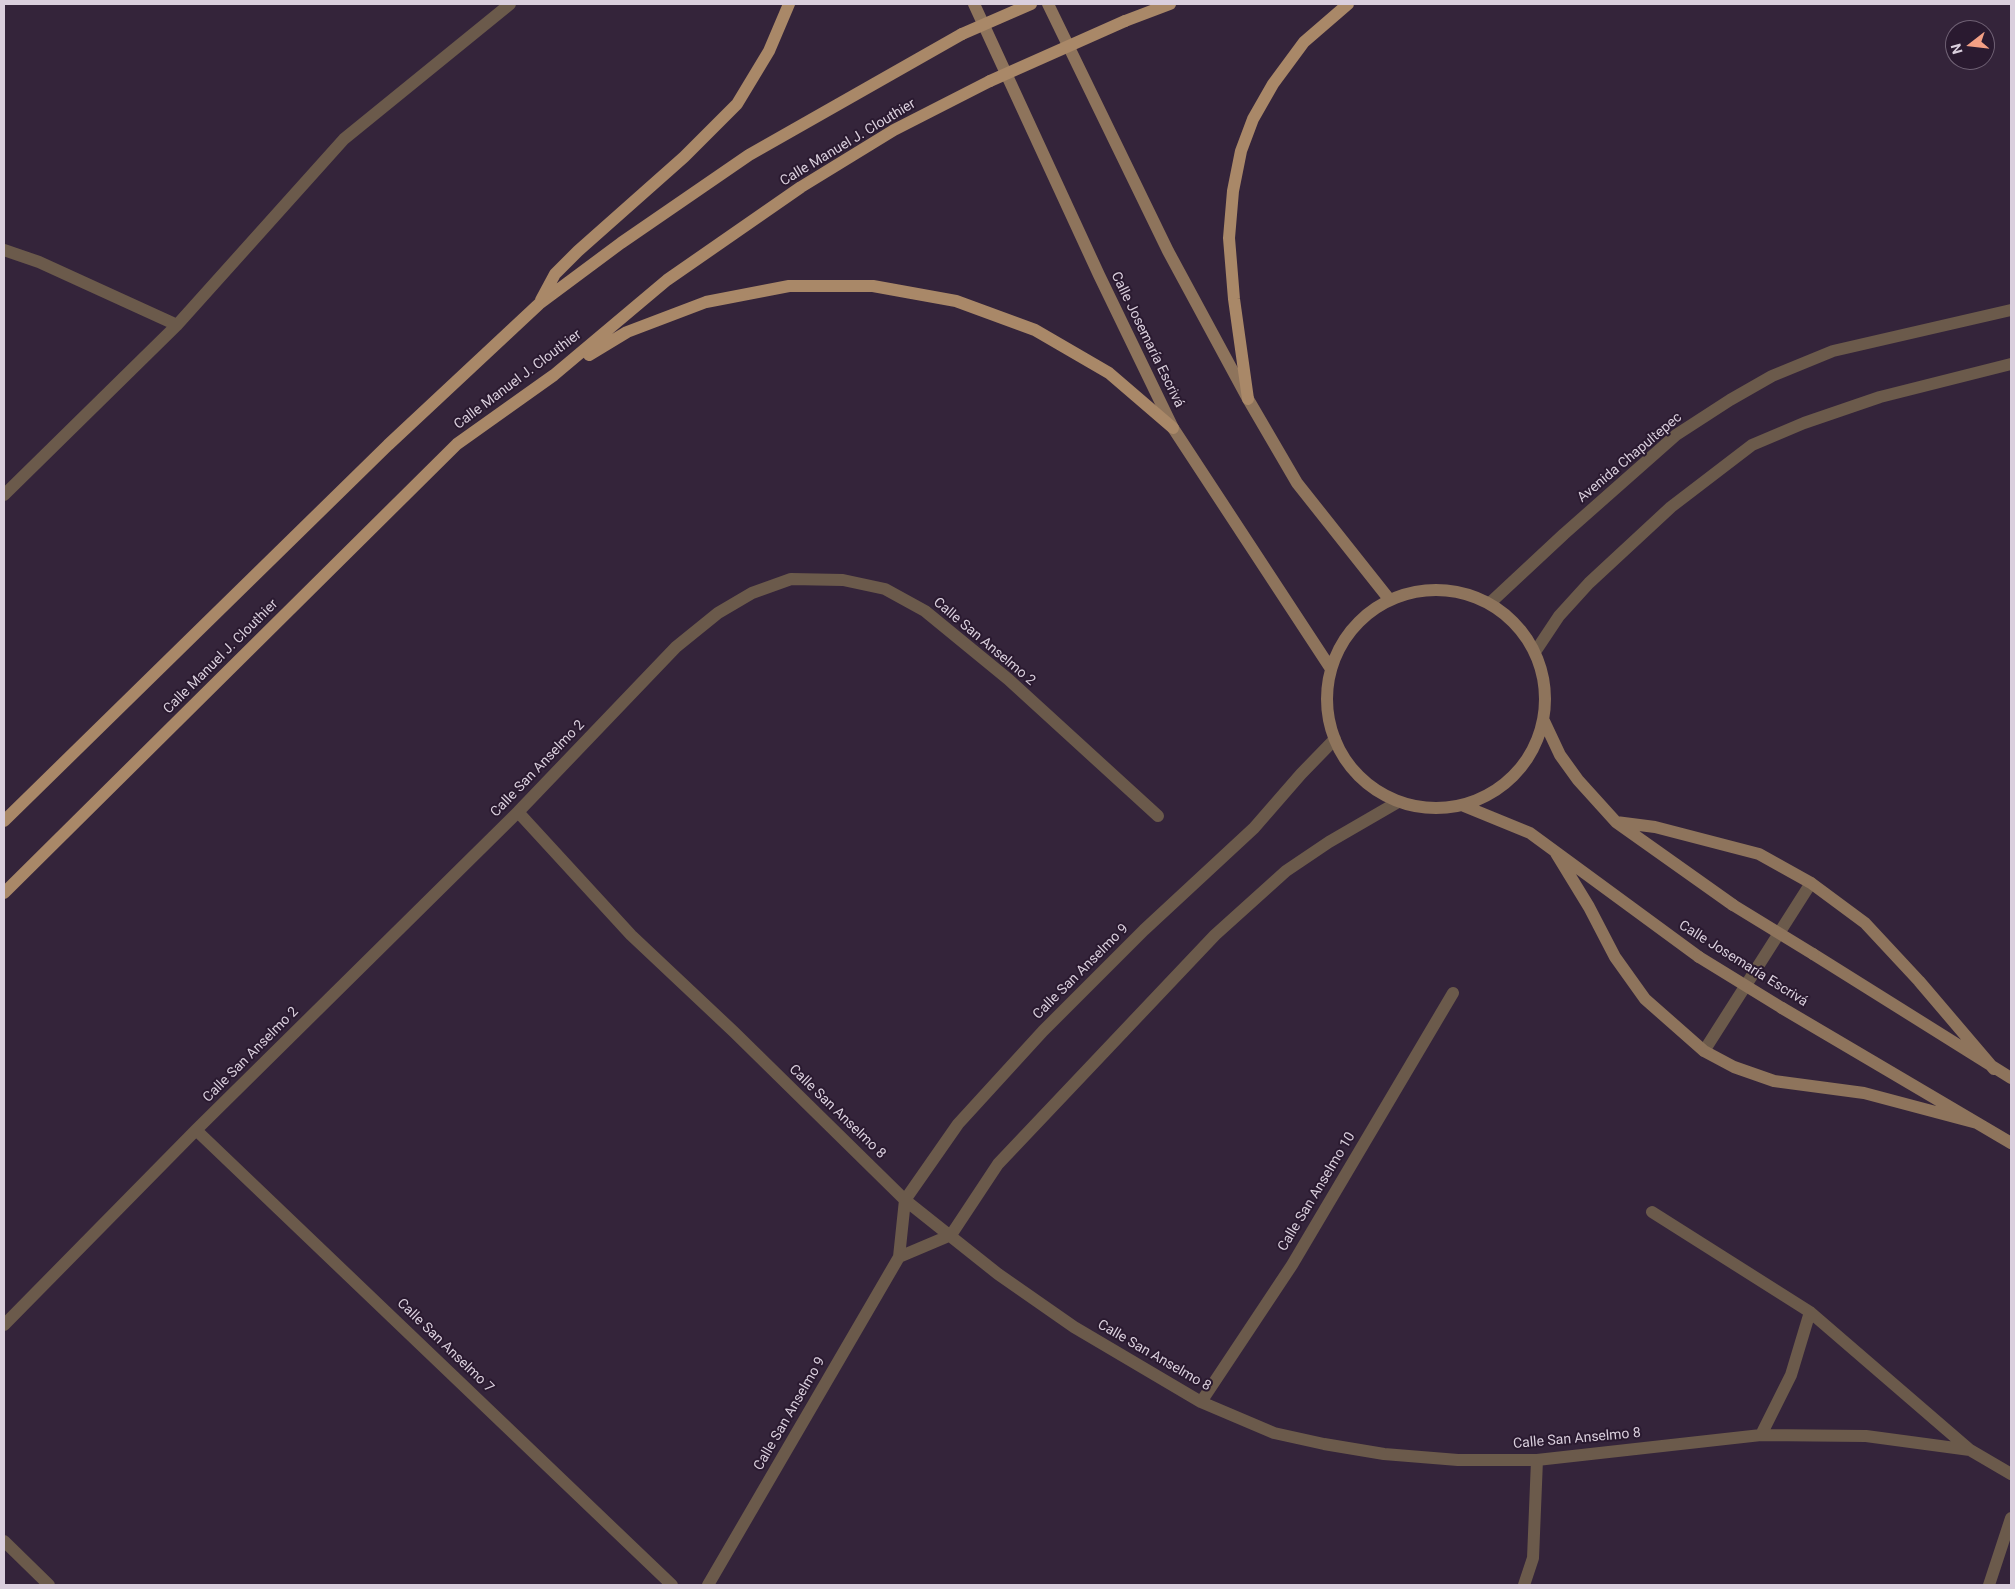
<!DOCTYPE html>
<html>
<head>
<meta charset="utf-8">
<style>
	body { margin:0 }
	#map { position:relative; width:2015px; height:1589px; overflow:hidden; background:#34243a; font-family:Roboto,sans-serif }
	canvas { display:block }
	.frame { position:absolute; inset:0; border:5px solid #dacfdd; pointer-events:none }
	.north { position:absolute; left:1945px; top:20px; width:50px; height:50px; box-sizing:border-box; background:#2a1a30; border:1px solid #706275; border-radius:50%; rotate:254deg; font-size:14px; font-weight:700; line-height:20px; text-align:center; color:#dacfdd }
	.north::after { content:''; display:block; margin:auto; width:18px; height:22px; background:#f39f84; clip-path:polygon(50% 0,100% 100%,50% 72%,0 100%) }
</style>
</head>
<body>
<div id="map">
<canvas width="2015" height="1589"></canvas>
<div class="frame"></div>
<div class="north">N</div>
</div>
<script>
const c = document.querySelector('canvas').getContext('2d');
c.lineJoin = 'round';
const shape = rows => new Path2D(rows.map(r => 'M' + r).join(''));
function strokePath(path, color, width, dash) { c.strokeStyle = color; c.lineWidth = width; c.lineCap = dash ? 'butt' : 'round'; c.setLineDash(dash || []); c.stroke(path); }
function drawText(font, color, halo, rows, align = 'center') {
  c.font = font + ' Roboto,sans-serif'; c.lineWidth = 4; c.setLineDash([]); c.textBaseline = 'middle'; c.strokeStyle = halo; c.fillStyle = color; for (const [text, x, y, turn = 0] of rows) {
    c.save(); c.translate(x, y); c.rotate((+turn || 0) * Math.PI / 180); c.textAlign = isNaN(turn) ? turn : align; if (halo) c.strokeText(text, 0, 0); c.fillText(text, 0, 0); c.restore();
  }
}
strokePath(shape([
	[4,250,39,262,177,325],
	[4,495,177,325,344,139,510,4],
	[1490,603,1564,534,1676,435,1730,400,1772,376,1833,351,2011,310],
	[1535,652,1559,616,1589,583,1671,507,1752,445,1804,423,1880,397,2011,364],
	[518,812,631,935,734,1032,905,1200,998,1274,1074,1327,1201,1402,1274,1433,1324,1444,1384,1454,1458,1460,1537,1460,1761,1435,1866,1436,1970,1450,2011,1474],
	[1704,1051,1811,883],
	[196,1130,672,1585],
	[1652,1212,1810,1312,1970,1450],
	[899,1257,951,1235,998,1164,1215,935,1286,871,1329,842,1398,802],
	[4,1325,196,1130,518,812,676,647,718,613,752,593,791,579,843,580,885,589,925,611,1008,679,1158,816],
	[1201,1402,1292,1265,1453,993],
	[1761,1435,1791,1375,1810,1312],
	[4,1541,49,1585],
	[708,1585,899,1257,905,1200,958,1124,1043,1031,1144,930,1254,828,1301,774,1335,739],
	[1524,1585,1533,1558,1537,1460],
	[1989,1585,2011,1518]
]), '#6b5a4b', 12);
strokePath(shape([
	[974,4,1099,275,1173,428,1331,669],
	[1048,4,1168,251,1248,399,1297,483,1389,599],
	'1327 699a109 109 0 1 1 218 0a109 109 0 1 1-218 0Z',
	[1544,721,1560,755,1578,780,1616,822,1733,905],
	[1464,806,1530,833,1699,957],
	[1616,822,1655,827,1759,854,1811,883,1865,923,1919,981,1994,1069],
	[1556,853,1589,907,1615,957,1645,999,1704,1051,1734,1067,1774,1081,1864,1093,1977,1123],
	[1813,954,2011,1078],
	[1782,1008,2011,1143]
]), '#8e745c', 12);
strokePath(shape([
	[1125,21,1170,4],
	[541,300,555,274,578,251,684,157,737,104,769,51,789,4],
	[589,355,627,332,706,302,789,286,873,286,956,301,1035,330,1109,373,1173,428],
	[1248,399,1234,299,1229,238,1233,191,1241,151,1253,119,1273,84,1304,42,1348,4],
	[4,821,388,445,539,304,621,243,749,155,962,34],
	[4,893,457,444,554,375,667,280,801,187,894,130,990,81]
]), '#a98868', 12);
strokePath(shape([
	[1733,905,1813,954],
	[1699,957,1782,1008]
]), '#8e745c', 12);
strokePath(shape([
	[962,34,1031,4],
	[990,81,1125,21]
]), '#a98868', 12);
drawText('14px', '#dacfdd', '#2a1a30', [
	["Calle Manuel J. Clouthier",848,143,-31],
	["Calle Josemaría Escrivá",1147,340,64],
	["Calle Manuel J. Clouthier",518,380,-37],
	["Avenida Chapultepec",1630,458,-40],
	["Calle San Anselmo 2",984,642,40],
	["Calle Manuel J. Clouthier",221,657,-45],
	["Calle San Anselmo 2",538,769,-46],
	["Calle Josemaría Escrivá",1743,964,32],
	["Calle San Anselmo 9",1081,972,-45],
	["Calle San Anselmo 2",251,1055,-45],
	["Calle San Anselmo 8",837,1112,44],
	["Calle San Anselmo 10",1317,1192,-59],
	["Calle San Anselmo 7",445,1346,44],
	["Calle San Anselmo 8",1154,1356,30],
	["Calle San Anselmo 9",790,1414,-60],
	["Calle San Anselmo 8",1577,1439,-5]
]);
</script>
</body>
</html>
